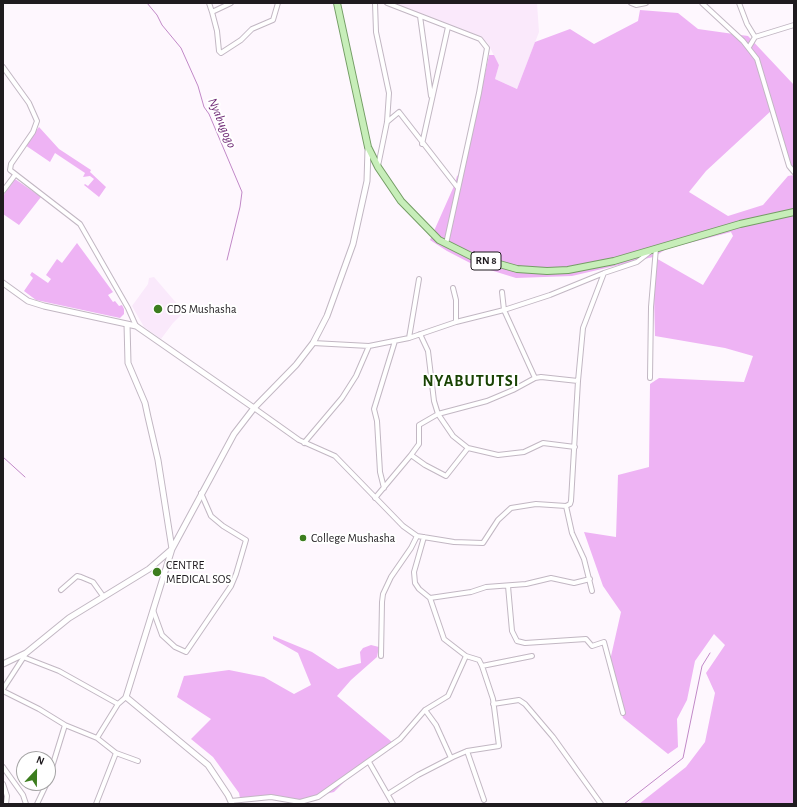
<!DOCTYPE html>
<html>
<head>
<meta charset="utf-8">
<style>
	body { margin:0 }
	#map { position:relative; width:797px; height:807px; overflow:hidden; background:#fef7fe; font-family:"Alegreya Sans",sans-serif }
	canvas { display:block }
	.frame { position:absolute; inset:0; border:4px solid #1f1b1f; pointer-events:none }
	.north { position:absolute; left:16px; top:751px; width:40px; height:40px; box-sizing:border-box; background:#fff; border:1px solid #a5a4a5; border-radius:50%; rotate:22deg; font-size:11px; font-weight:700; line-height:16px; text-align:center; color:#1f1b1f }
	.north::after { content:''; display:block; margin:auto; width:14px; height:18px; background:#3c7d1e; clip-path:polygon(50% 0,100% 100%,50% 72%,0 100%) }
</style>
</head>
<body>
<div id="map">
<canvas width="797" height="807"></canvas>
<div class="frame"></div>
<div class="north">N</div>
</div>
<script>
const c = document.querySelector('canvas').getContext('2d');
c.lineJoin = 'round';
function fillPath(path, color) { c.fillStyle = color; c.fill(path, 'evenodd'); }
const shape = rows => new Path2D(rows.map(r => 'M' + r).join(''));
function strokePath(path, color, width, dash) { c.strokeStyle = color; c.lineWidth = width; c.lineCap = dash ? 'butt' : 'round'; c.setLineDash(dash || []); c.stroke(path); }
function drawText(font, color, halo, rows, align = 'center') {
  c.font = font + ' "Alegreya Sans",sans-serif'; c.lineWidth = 4; c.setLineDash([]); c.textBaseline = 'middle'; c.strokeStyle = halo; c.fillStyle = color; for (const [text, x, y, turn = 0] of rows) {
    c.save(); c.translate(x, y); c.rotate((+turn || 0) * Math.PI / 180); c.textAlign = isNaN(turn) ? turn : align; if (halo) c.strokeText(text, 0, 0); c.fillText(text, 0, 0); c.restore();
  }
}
fillPath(shape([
	[392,3,537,3,539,32,517,89,495,79,499,65,487,42],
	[154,277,184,312,173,323,161,339,144,327,132,306,148,284,149,278]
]), '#fae9fb');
fillPath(shape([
	[640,10,678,13,698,29,748,36,794,85,794,170,789,171,772,110,706,171,689,192,728,216,763,205,788,176,794,175,794,804,639,804,686,767,705,742,715,693,706,673,725,645,714,634,695,661,687,700,677,719,678,747,668,754,623,718,609,665,621,612,603,586,584,532,616,537,618,475,649,467,650,384,659,378,744,382,753,356,725,348,655,336,653,257,572,276,516,278,474,265,447,251,430,240,454,186,457,176,464,172,489,55,494,55,499,65,495,79,517,89,535,42,570,29,594,44,638,21],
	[731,232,733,236,703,285,654,257,666,249],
	[39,127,59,149,91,170,90,172,106,187,99,197,84,185,85,184,88,186,94,179,90,176,83,177,85,173,55,153,50,162,25,145],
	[15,179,41,197,19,225,3,214,3,196],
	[77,243,113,292,108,295,113,302,115,301,119,306,122,305,124,309,124,314,120,318,36,300,24,291,33,278,30,275,32,272,48,283,51,279,46,275,57,259,62,263],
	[273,636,312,652,338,669,361,663,360,652,363,648,371,645,379,647,377,657,351,680,337,696,392,742,355,771,334,792,300,800,270,796,240,798,239,793,213,757,191,739,211,719,177,697,184,676,229,670,264,677,294,694,311,685,298,653,273,639]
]), '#eeb3f4');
strokePath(shape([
	[147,3,157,15,162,25,181,48,198,86,204,107,209,114,242,192,240,207,227,260],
	[3,457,25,477],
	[624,804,683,758,702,666,710,653]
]), '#c188c7', 1);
const minor = shape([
	[209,3,212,12,231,3],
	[375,3,376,32,389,93,387,122,378,166],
	[387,3,480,39,487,48,479,93,446,244],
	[631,3,636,5,646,3],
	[702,3,743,41,757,59,789,166,794,172],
	[739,3,747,24,755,37,749,47],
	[212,12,217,31,219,51,221,53,241,40,252,29,273,20,278,3],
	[420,16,431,96],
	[755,37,794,25],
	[3,67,29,103,37,121,33,132,11,164,10,170,80,224,128,308,136,326],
	[387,122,399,112,458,188],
	[422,144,448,27],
	[3,191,15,175],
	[453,288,456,300,456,322],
	[502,292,504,310,535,378],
	[420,334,428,351,434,401,438,414,453,436,468,448,498,455,524,452,543,443,575,447],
	[409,338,419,279],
	[313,343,369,346,409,338,456,322,504,310,550,295,604,273],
	[650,378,651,307,656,248],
	[254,408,299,440,335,456,403,526,417,536,454,542,483,543,498,520,511,508,536,504,566,506,572,533,584,559,592,591],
	[304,443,342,398,356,376,369,346],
	[411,455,419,444,419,425,438,414,487,401,513,390,535,378,541,377,578,381],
	[384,488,380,472,377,421,374,409,395,341],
	[375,498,411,455,425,465,446,476,468,448],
	[566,506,570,504,571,501,578,381,583,328,604,273,637,262,651,251],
	[508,586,512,631,517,641,525,643,586,639,592,646,604,642,623,713],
	[61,590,77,576,81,577,93,582,103,596],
	[430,598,471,592,486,587,526,584,551,578,574,583,590,579],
	[153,610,162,635,175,647,186,652,231,586,236,574,246,540,223,526,211,516,201,493],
	[381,656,382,602,383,594,391,577,411,548,417,536],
	[23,657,59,671,118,704],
	[482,666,532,656],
	[3,689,25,655],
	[3,691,39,709,65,725,97,738,118,704,126,697],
	[493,704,519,700,525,704,553,737,601,804],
	[425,710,436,725,451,758],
	[467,751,484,800],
	[116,753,138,761],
	[369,762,393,804],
	[3,767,23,795,26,804],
	[48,780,65,725],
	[3,784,7,796,6,804],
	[388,794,418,775,453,757,467,751,499,746,493,699,482,666,479,660,466,656,444,639,430,598,419,589,415,583,414,572,424,537],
	[231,801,271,797,300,802,318,797,400,739,425,710,448,696,466,656],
	[37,804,47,783],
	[96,804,116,753,97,738]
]);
const tertiary = shape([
	[3,283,28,301,44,306,136,326,254,408],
	[3,664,26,653,69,618,149,569,172,549,158,460,148,417,145,403,128,363,127,324],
	[232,804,228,795,208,765,126,697,172,549,234,434,254,408,296,365,313,343,327,316,353,244,367,181,368,149]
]);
const primary = shape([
	[337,3,368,147,378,167,401,201,439,240,471,256,517,269,547,271,568,270,614,261,740,224,794,212]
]);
strokePath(minor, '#c2b7c3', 6);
strokePath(tertiary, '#c2b7c3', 7);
strokePath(primary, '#749d65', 8);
strokePath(minor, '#fff', 4);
strokePath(tertiary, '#fff', 5);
strokePath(primary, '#c7eeb9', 6);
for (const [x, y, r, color] of [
	[158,309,5,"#3c7d1e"],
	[303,538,4,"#3c7d1e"],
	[157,572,5,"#3c7d1e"]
]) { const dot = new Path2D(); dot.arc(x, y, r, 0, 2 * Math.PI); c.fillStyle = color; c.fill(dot); strokePath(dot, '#fff', 1.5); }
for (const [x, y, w] of [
	[486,261,30]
]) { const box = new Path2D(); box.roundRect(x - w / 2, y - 9, w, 18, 3); c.fillStyle = '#fff'; c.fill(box); strokePath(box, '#1f1b1f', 1); }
drawText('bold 11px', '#1f1b1f', null, [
	["RN 8",486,261]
]);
drawText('12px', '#1f1b1f', '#fff', [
	["CDS Mushasha",167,309],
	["College Mushasha",311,538],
	["CENTRE",166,565],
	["MEDICAL SOS",166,579]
], 'left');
drawText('italic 13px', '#6d2874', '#fff', [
	["Nyabugogo",222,123,67]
]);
c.letterSpacing = '1px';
drawText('bold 16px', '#194304', '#fff', [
	["NYABUTUTSI",471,381]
]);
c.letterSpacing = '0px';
</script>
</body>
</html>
